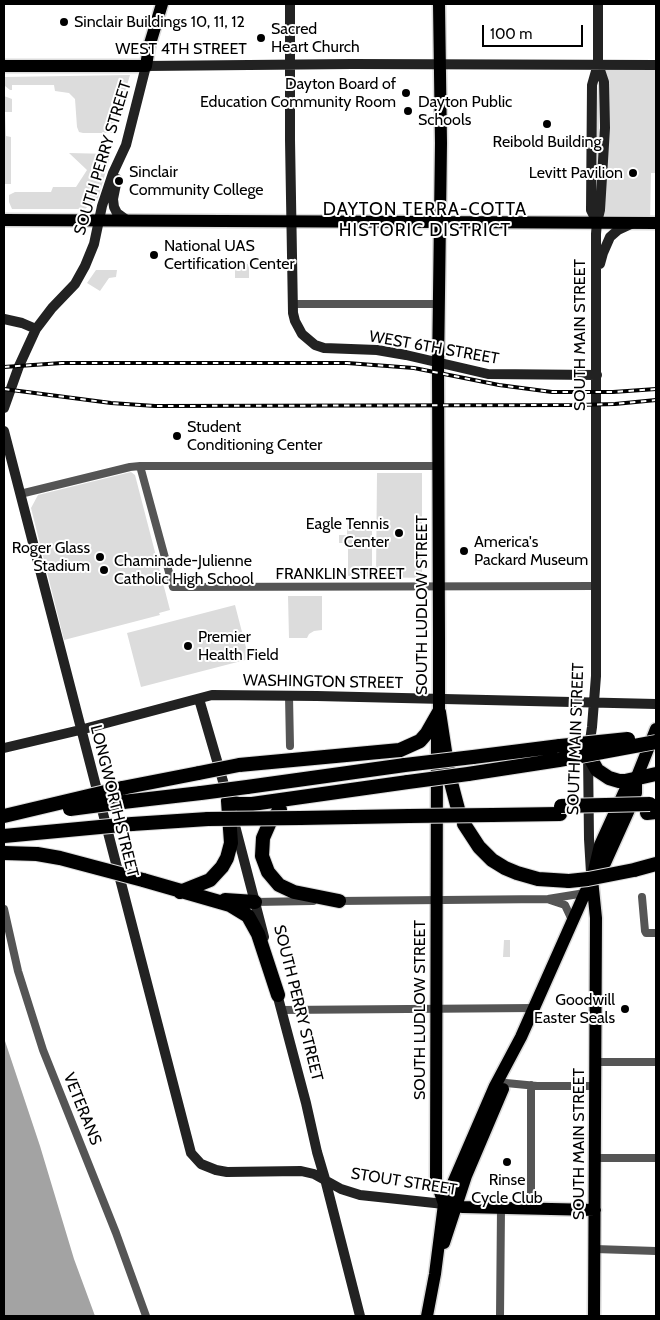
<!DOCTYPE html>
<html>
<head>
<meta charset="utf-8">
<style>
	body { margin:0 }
	#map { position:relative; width:660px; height:1320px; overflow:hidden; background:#fff; font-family:Cabin,sans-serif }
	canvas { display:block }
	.frame { position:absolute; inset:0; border:5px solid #000; pointer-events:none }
	.scale { position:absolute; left:482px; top:25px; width:101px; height:22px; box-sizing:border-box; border:2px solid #000; border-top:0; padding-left:6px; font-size:15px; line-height:18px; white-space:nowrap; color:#000; -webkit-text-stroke:4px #fff; paint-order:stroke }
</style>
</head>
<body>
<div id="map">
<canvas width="660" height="1320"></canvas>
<div class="frame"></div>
<div class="scale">100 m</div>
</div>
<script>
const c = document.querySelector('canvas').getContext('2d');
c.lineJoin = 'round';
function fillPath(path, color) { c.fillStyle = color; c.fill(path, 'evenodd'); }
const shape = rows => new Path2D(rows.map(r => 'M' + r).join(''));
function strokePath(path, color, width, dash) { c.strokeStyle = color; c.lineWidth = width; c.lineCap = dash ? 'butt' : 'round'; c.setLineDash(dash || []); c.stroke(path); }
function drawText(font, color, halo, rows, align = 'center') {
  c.font = font + ' Cabin,sans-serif'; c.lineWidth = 4; c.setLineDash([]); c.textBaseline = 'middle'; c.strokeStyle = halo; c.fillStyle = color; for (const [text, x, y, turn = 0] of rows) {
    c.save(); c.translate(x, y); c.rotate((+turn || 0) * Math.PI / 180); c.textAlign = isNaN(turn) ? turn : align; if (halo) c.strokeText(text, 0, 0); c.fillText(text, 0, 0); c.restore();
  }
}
fillPath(shape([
	[598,64,656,65,656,173,651,173,650,223,597,222,605,143],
	[130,75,113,133,83,133,79,132,77,127,75,99,69,93,55,91,54,85,12,85,12,90,10,90,5,86,5,77],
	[598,82,599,83,599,125,602,147,598,198,595,149],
	[4,96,12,99,12,112,5,112,6,136,11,137,11,184,4,184],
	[69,153,111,154,98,198,85,209,12,209,9,202,9,195,15,192,51,192,53,187,76,187,87,170],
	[235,263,249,264,249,278,235,278],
	[96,270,117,270,116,277,109,278,100,291,87,283],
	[131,472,135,475,170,610,159,613,160,615,64,640,31,508,38,495],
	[377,473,422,473,422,578,376,577],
	[347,525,372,525,372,577,348,576,348,543,339,543,339,535,347,535],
	[288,596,322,596,322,630,314,631,309,634,307,638,289,638],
	[235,605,249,659,141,687,127,633],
	[504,940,510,940,510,957,503,957]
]), '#dcdcdc');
fillPath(shape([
	[4,1038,40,1146,74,1259,95,1316,4,1316]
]), '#a3a3a3');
const primary = shape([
	[439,4,441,143,438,369,439,638,439,712,437,739,436,1180,444,1204],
	[4,66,146,66,149,47,162,4],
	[4,220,656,223],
	[449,1205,463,1207,595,1210],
	[444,1243,466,1176,503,1089],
	[427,1316,435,1274,444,1204,495,1086,521,1037,585,893,592,879,605,863,628,812,636,793,636,779,656,729],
	[594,1316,596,918,592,879,600,845,627,786,636,779]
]);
const highway = shape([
	[439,712,448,771,458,809],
	[588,754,597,770,609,778,619,781,625,781,656,774],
	[473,757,560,746],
	[239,765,400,750,420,741,427,733,439,712],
	[468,774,559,760],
	[247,787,405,765],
	[122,788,199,773],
	[123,802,201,793],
	[280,810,270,822,263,838,262,856,268,872,279,885,294,892,339,901],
	[647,813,656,812],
	[492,815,560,814],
	[300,818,409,816],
	[132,824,208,819],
	[464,824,479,847,492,860,505,868,517,873,538,879,569,881],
	[634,870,656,864],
	[143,880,230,905,248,916,258,934,278,995],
	[180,892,210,880,222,867,227,858,231,843,228,801,238,804,252,804,408,782],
	[225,900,255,902]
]);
strokePath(primary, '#dbdbdb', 15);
strokePath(highway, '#dbdbdb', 16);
strokePath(shape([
	[293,304,439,304],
	[140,466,173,587,596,586],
	[20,494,130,467,140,466,438,466],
	[289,696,290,746],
	[642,897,645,931,646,933,656,933],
	[550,900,565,905,572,920],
	[337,901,548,899,585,893],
	[255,902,313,901],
	[4,909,18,971,43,1050,116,1233,146,1316],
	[281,1010,534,1008],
	[596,1062,656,1062],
	[506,1083,537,1086,596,1086],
	[531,1085,531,1209],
	[595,1158,656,1158],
	[595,1249,656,1251],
	[500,1316,501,1209]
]), '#555', 8);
strokePath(shape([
	[290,4,290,140,293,313,295,321,302,334,315,345,324,348,377,350,406,355,488,374,597,375],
	[117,179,113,199,114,207,117,213,128,221],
	[597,222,591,210,592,85,598,64,598,4],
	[600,264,603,253,610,237,618,230,633,223],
	[4,319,22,323,36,329],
	[4,408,19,366,36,329,52,308,75,284,85,266,94,244,102,206,113,173,126,145,146,66,352,64,656,65],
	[4,431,191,1153,201,1164,216,1170,227,1172,301,1171,314,1174,341,1189,360,1195,444,1204],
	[199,699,227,795],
	[4,748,80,730,212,695,317,696,656,704],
	[233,818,264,937],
	[591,873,589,839,588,754,592,727,596,676,596,234,597,222,600,210,605,128,604,82,598,64],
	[276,990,306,1103,317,1152,325,1179,360,1316]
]), '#222', 10);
strokePath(primary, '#000', 12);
strokePath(highway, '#000', 14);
const rail = shape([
	[4,367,62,363,347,363,414,368,499,385,552,392,613,392,656,389],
	[4,389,111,403,155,406,578,405,615,404,656,400]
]);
strokePath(rail, '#000', 4);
strokePath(rail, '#fff', 2, [5.5]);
const highwayBridge = shape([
	[560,746,628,739],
	[559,760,656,742],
	[405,765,473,757],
	[199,773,239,765],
	[408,782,468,774],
	[201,793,247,787],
	[561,806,650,804],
	[70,809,123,802],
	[4,816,122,788],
	[409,816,492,815],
	[208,819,300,818],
	[4,836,132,824],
	[4,853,37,854,60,858,143,880],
	[569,881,588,879,634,870]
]);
strokePath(highwayBridge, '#dbdbdb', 16, []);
strokePath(highwayBridge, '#000', 14);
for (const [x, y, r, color] of [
	[64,22,5,"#000"],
	[261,38,5,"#000"],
	[406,93,5,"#000"],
	[408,111,5,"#000"],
	[547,124,5,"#000"],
	[633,173,5,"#000"],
	[119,181,5,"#000"],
	[154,255,5,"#000"],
	[177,436,5,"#000"],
	[399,533,5,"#000"],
	[464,551,5,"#000"],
	[100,557,5,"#000"],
	[104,570,5,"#000"],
	[188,646,5,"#000"],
	[625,1009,5,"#000"],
	[507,1162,5,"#000"]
]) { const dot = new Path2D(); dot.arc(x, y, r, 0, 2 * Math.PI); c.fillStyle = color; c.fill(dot); strokePath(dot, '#fff', 2); }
drawText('16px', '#000', '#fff', [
	["Sinclair Buildings 10, 11, 12",74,22],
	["Sacred",271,29],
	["Heart Church",271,47],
	["Dayton Board of",396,84,"right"],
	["Education Community Room",396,102,"right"],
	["Dayton Public",418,102],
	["Schools",418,120],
	["Reibold Building",547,142,"center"],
	["Sinclair",129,172],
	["Community College",129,190],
	["Levitt Pavilion",623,173,"right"],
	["National UAS",164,246],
	["Certification Center",164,264],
	["Student",187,427],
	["Conditioning Center",187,445],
	["Eagle Tennis",389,524,"right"],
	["Center",389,542,"right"],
	["America's",474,542],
	["Packard Museum",474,560],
	["Roger Glass",90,548,"right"],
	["Stadium",90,566,"right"],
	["Chaminade-Julienne",114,561],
	["Catholic High School",114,579],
	["Premier",198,637],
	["Health Field",198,655],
	["Goodwill",615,1000,"right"],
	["Easter Seals",615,1018,"right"],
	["Rinse",507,1180,"center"],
	["Cycle Club",507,1198,"center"]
], 'left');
drawText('16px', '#000', '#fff', [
	["WEST 4TH STREET",181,49],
	["SOUTH PERRY STREET",103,158,-73],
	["SOUTH MAIN STREET",580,335,-90],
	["WEST 6TH STREET",434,348,10],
	["FRANKLIN STREET",340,574],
	["SOUTH LUDLOW STREET",422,605,-90],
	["WASHINGTON STREET",323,682,1],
	["SOUTH MAIN STREET",576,739,-88],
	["LONGWORTH STREET",114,801,76],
	["SOUTH PERRY STREET",298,1003,76],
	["SOUTH LUDLOW STREET",420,1010,-90],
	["VETERANS",82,1109,68],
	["SOUTH MAIN STREET",579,1144,-90],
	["STOUT STREET",404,1182,9]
]);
c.letterSpacing = '1px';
drawText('18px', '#000', '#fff', [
	["DAYTON TERRA-COTTA",425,210],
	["HISTORIC DISTRICT",425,231]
]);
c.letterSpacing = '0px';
</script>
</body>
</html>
